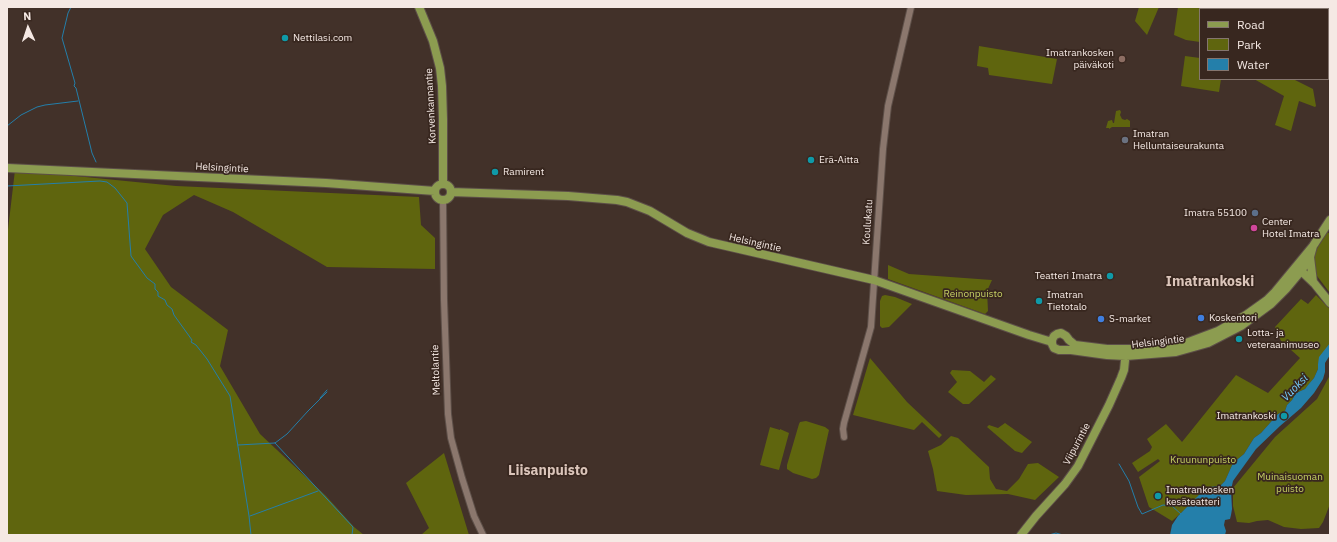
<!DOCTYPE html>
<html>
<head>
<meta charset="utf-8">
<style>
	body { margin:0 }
	#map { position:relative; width:1337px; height:542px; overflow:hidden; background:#423129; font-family:"IBM Plex Sans",sans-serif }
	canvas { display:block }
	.frame { position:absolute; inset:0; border:8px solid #f5e9e4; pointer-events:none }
	.legend { position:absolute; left:1199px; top:8px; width:130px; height:72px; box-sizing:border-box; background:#38271f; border:1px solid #84756e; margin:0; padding:5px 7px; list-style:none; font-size:12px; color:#f5e9e4 }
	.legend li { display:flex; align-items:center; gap:8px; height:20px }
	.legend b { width:20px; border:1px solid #84756e }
	.north { position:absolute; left:8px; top:8px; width:40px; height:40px; -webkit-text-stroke:3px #38271f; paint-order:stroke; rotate:357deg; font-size:11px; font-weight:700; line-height:16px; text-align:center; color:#f5e9e4 }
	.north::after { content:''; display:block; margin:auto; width:14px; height:18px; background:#f5e9e4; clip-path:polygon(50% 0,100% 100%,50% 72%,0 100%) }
</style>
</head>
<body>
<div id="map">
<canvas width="1337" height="542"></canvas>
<div class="frame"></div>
<ul class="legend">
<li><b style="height:5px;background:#8c9c50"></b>Road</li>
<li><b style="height:11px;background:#5f650e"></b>Park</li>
<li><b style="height:11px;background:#247faa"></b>Water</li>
</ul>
<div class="north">N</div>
</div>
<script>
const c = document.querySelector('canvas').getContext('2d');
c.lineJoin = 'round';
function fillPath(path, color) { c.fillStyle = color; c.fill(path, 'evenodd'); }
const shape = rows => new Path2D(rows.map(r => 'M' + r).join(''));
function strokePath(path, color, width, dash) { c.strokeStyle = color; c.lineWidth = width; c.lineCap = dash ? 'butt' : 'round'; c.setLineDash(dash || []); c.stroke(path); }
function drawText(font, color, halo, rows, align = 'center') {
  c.font = font + ' "IBM Plex Sans",sans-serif'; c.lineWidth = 3.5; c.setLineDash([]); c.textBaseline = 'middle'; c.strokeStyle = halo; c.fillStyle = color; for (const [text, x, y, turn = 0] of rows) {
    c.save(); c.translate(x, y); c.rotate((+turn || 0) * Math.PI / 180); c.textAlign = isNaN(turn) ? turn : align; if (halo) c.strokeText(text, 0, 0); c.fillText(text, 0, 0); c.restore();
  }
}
fillPath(shape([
	[1139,7,1159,7,1147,35,1135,21],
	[1178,7,1221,7,1220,9,1200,9,1200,42,1186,40,1174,35],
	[979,46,1057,59,1052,84,989,75,988,68,977,66],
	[1185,56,1200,58,1200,79,1221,79,1219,92,1181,86],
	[1254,79,1293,79,1313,89,1316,106,1315,107,1299,101,1291,131,1275,125,1284,96],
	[1120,110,1121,112,1120,115,1122,119,1125,120,1127,119,1130,121,1130,127,1112,127,1109,129,1109,128,1106,128,1108,121,1112,120,1113,123,1114,123,1116,111],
	[15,170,176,186,419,197,421,225,435,238,435,269,327,267,233,212,194,195,163,215,145,249,171,287,228,330,220,366,260,434,326,496,354,527,364,535,7,535,7,238],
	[1327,232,1330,234,1330,293,1314,272,1313,255],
	[888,265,909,274,992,280,987,291,988,311,985,314,888,279],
	[885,295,895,297,912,304,889,327,882,328,880,326,880,301,882,296],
	[1316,295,1330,309,1330,343,1318,364,1318,369,1314,378,1305,389,1296,393,1292,400,1287,405,1285,411,1278,414,1261,433,1254,438,1244,454,1233,463,1225,481,1220,486,1210,487,1172,521,1149,507,1139,477,1160,461,1158,459,1138,472,1132,463,1150,451,1152,447,1147,439,1166,424,1182,442,1236,375,1268,393,1300,358,1281,341,1275,327,1301,299,1308,304],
	[870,358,907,402,942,435,939,438,922,422,914,430,853,415],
	[952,370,970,371,984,382,991,375,996,379,969,404,963,404,948,392,957,382,950,373],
	[1330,375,1330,504,1323,522,1319,528,1301,529,1284,527,1268,520,1257,521,1249,523,1237,522,1233,506,1233,488,1275,437,1317,399],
	[806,421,825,427,829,430,819,475,816,478,812,479,793,473,787,469,787,465,799,424,800,422],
	[1005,423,1032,442,1022,453,1015,451,987,427,989,425,998,428],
	[770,427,780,430,780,429,789,433,779,470,760,465],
	[951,436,958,438,989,467,990,479,996,489,1007,491,1019,479,1028,464,1038,463,1059,477,1035,500,1008,494,966,495,937,491,933,469,928,451,941,445],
	[444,453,469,535,421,535,429,528,406,483]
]), '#5f650e');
fillPath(shape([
	[1330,343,1330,355,1325,363,1325,372,1323,379,1314,393,1301,408,1280,426,1256,449,1233,481,1231,490,1232,509,1231,515,1230,519,1225,520,1224,525,1226,531,1225,535,1170,535,1172,525,1178,516,1201,493,1210,487,1220,486,1225,481,1233,463,1244,454,1254,438,1261,433,1278,414,1285,411,1287,405,1292,400,1296,393,1305,389,1308,385,1314,378,1318,369,1318,364,1319,357]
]), '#247faa');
strokePath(shape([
	[71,7,68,13,62,38,75,83,74,86,76,88,92,153,96,162],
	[7,126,21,115,37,107,45,105,78,101],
	[7,186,100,181,107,182,115,188,127,203,131,256,147,278,155,284,155,289,158,292,158,296,165,300,167,305,172,309,174,315,192,340,191,342,196,345,207,359,230,396,249,516,251,535],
	[320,398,327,390],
	[275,443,353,527,352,535],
	[238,445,275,443,287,434,308,411,327,392],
	[1119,464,1129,481,1138,507,1142,514,1163,505,1172,506,1181,514],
	[250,516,318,491],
	[1049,535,1056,533,1063,535]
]), '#247faa', 1);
const minor = shape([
	[443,200,444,300,448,414,451,438,462,478,474,516,483,535],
	[844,437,843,429,844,423,871,327,883,149,888,106,911,7]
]);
const major = shape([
	[419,7,433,41,440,68,442,86,443,119,443,184],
	[7,168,326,183,435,191],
	'435 192a8 8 0 1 1 16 0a8 8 0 1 1-16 0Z',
	[451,192,568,196,617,200,627,202,650,211,687,233,709,242,874,280,1029,335,1052,342],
	[1313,246,1310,257,1301,271,1286,289,1271,304,1241,326,1208,343,1176,352,1126,356,1107,355,1071,350,1059,350,1054,348,1052,344,1052,340,1054,336,1057,334,1061,333,1066,336,1069,340,1075,345,1107,349,1145,349,1186,343,1218,331,1246,315,1267,300,1275,292,1313,246,1330,220],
	[1310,257,1313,282],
	[1297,267,1314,283,1330,303],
	[1021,535,1036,516,1065,484,1078,466,1109,405,1121,378,1124,370,1126,351]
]);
strokePath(minor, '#5d4f48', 8);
strokePath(major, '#5d4f48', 10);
strokePath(minor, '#8b776d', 6);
strokePath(major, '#8c9c50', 8);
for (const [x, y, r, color] of [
	[285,38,4,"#0f9aa8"],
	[1122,59,4,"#8d6e63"],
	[1125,140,4,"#6b7280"],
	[811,160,4,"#0f9aa8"],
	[495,172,4,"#0f9aa8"],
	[1255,213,4,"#5c6f8a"],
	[1254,228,4,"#d1479c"],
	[1110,276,4,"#0f9aa8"],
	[1039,301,4,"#0f9aa8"],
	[1201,318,4,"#3f7fe0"],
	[1101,319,4,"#3f7fe0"],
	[1239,339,4,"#0f9aa8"],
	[1284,416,4,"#0f9aa8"],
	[1158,496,4,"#0f9aa8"]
]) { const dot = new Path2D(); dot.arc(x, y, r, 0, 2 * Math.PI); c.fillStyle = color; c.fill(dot); strokePath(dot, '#38271f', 1.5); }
drawText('10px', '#f5e9e4', '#38271f', [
	["Nettilasi.com",293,38],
	["Imatrankosken",1114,53,"right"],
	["päiväkoti",1114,65,"right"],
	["Imatran",1133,134],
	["Helluntaiseurakunta",1133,146],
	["Erä-Aitta",819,160],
	["Ramirent",503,172],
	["Imatra 55100",1247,213,"right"],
	["Center",1262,222],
	["Hotel Imatra",1262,234],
	["Teatteri Imatra",1102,276,"right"],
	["Imatran",1047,295],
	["Tietotalo",1047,307],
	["Koskentori",1209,318],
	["S-market",1109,319],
	["Lotta- ja",1247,333],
	["veteraanimuseo",1247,345],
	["Imatrankoski",1276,416,"right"],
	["Imatrankosken",1166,490],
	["kesäteatteri",1166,502]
], 'left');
drawText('10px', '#f5e9e4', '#38271f', [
	["Korvenkannantie",431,106,-93],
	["Helsingintie",222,168,3],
	["Koulukatu",868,222,-86],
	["Helsingintie",755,243,13],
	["Helsingintie",1158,342,-7],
	["Meltolantie",436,370,-92],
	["Viipurintie",1077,444,-62]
]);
drawText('10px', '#c6d164', '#38271f', [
	["Reinonpuisto",973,294],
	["Kruununpuisto",1203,460],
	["Muinaisuoman",1290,477],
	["puisto",1290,489]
]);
drawText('italic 11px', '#76cefd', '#38271f', [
	["Vuoksi",1295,388,-46]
]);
drawText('bold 14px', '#dbc5ba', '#38271f', [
	["Imatrankoski",1210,282],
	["Liisanpuisto",548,471]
]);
</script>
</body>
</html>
